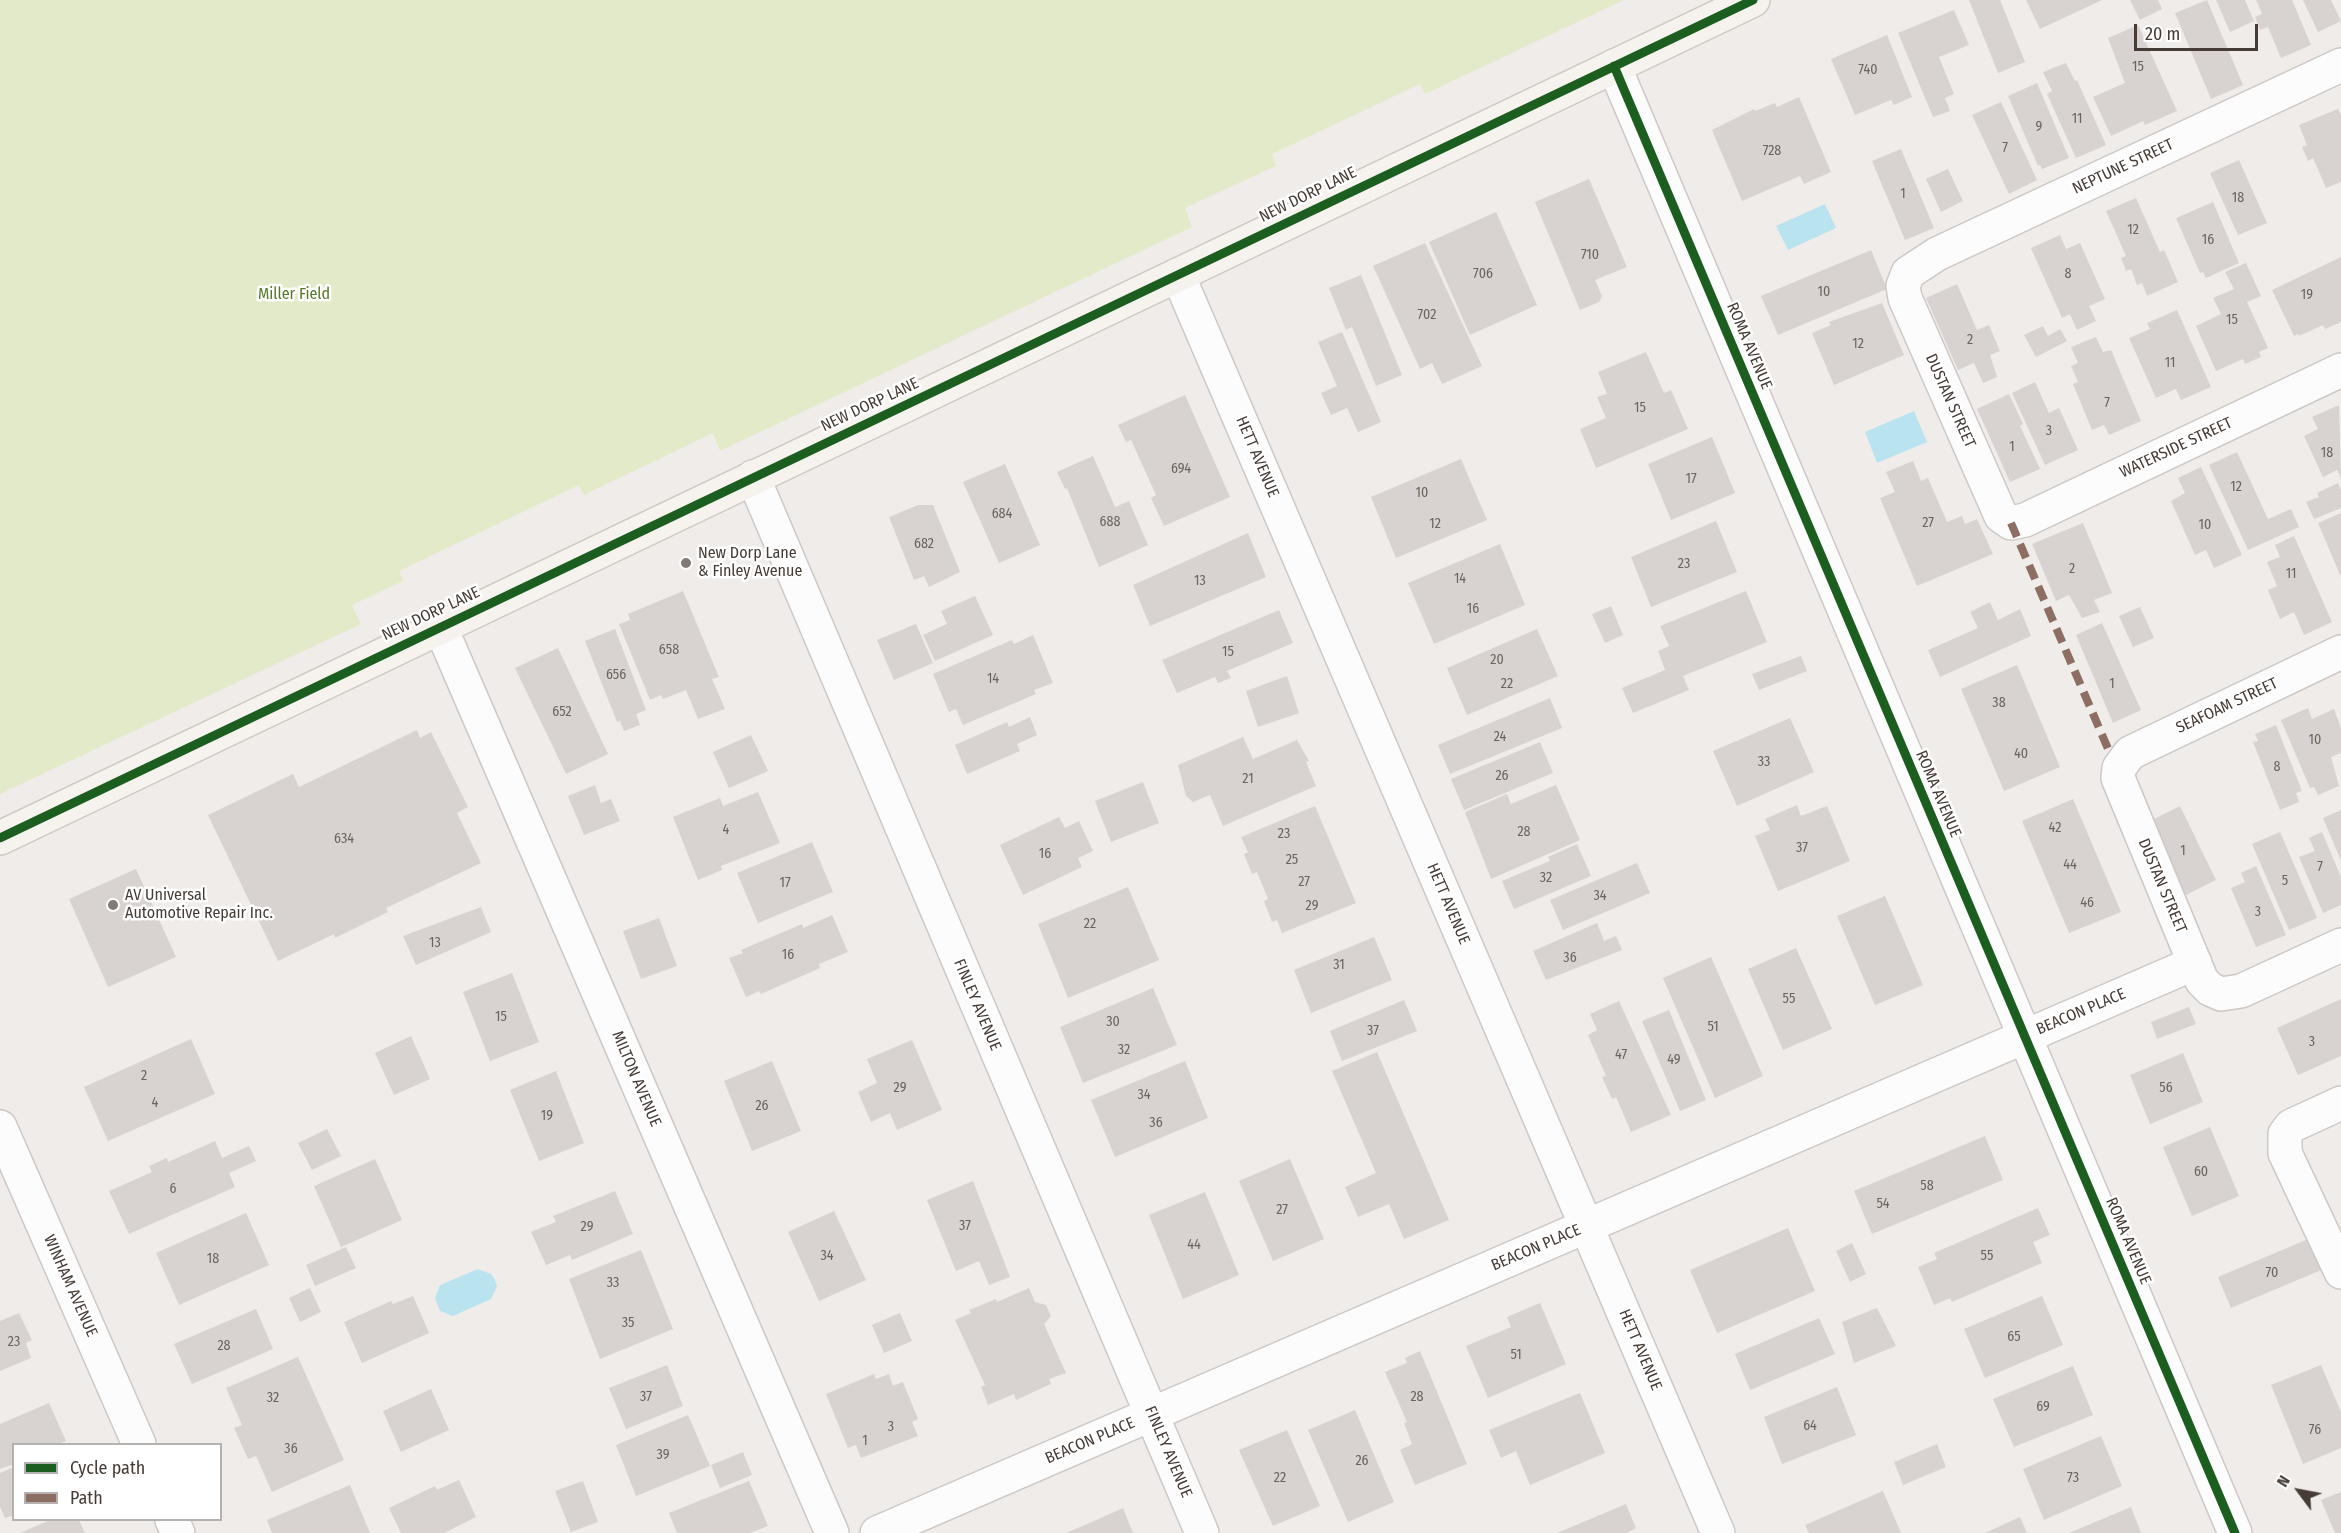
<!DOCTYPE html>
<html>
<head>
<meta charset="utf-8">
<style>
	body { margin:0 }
	#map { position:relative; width:2341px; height:1533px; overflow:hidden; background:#f0ece9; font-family:"Fira Sans Condensed",sans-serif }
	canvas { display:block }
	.legend { position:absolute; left:12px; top:1443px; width:210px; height:78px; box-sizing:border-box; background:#fff; border:2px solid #b5b1ae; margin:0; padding:8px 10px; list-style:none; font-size:18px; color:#463c35 }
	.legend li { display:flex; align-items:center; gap:12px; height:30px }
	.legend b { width:30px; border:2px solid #b5b1ae }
	.north { position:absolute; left:2269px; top:1461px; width:60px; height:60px; -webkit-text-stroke:4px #fff; paint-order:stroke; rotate:302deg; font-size:16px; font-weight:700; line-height:24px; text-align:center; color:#463c35 }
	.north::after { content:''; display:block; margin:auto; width:21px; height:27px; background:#463c35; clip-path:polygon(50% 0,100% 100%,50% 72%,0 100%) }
	.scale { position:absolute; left:2134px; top:24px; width:124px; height:27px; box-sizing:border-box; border:3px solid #463c35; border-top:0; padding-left:8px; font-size:18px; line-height:21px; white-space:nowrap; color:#463c35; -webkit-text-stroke:4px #fff; paint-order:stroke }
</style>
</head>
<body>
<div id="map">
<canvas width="2341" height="1533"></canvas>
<ul class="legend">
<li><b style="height:8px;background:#1b5e20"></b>Cycle path</li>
<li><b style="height:8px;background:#8d6e63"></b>Path</li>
</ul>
<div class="north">N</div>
<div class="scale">20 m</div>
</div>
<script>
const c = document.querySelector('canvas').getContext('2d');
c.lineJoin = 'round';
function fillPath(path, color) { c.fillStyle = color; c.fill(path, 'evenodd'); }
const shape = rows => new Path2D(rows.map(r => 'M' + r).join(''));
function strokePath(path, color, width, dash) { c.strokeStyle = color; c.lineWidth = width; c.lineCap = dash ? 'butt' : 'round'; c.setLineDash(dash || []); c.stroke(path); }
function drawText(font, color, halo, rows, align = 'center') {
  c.font = font + ' "Fira Sans Condensed",sans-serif'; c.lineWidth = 5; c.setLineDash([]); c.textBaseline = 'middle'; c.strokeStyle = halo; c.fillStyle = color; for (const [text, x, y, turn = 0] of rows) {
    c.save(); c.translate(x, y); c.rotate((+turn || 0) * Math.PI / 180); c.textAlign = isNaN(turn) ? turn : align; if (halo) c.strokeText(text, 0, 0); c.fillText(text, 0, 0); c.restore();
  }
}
fillPath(shape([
	[0,0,1624,0,1425,94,1420,84,1272,154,1276,166,1185,208,1192,227,720,451,713,433,584,495,579,485,399,571,403,581,352,605,361,624,0,794]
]), '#e3eac9');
fillPath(shape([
	[1825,204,1836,228,1788,250,1776,226],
	[1914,411,1927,442,1877,463,1865,432],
	[478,1269,491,1274,495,1280,497,1286,491,1299,453,1316,440,1311,435,1298,440,1285]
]), '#b9e4ef');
fillPath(shape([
	[1969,0,2000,0,2025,62,1998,73],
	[2026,0,2102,0,2040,29],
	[2130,0,2158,0,2162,9,2140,20],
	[2207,0,2243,85,2211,99,2175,13],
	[2216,0,2245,0,2254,21,2230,32],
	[2256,0,2292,0,2311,45,2281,58,2268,27,2260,30,2255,17,2262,14],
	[2303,0,2331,0,2341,21,2318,32],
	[1954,10,1969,45,1939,57,1954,94,1945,98,1950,111,1933,117,1898,33],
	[2138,25,2177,111,2145,125,2143,121,2111,136,2093,97,2125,83,2108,38],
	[1887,35,1912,97,1894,105,1891,100,1855,115,1831,59],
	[2066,63,2075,81,2077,80,2106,145,2076,158,2047,94,2052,91,2043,72],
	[2037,83,2069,158,2042,169,2040,165,2038,166,2008,96],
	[1799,97,1831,172,1804,184,1800,176,1742,201,1712,130,1754,109,1755,111,1775,103,1777,107],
	[2001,102,2037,180,2009,194,1972,115],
	[2338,109,2341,115,2341,182,2326,188,2313,158,2308,161,2302,147,2307,145,2299,125],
	[1901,149,1934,228,1905,240,1872,161],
	[2239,160,2267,223,2238,235,2210,173],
	[1948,169,1963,201,1941,212,1926,179],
	[1589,179,1627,267,1595,280,1602,296,1599,302,1580,310,1535,202],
	[2136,198,2160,252,2164,250,2178,282,2147,296,2142,283,2137,285,2131,269,2126,271,2121,258,2126,256,2106,211],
	[2213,202,2239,263,2206,278,2203,272,2200,273,2176,218],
	[1496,212,1537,305,1470,335,1429,242],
	[2060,235,2066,249,2080,243,2105,299,2089,306,2096,321,2077,330,2070,314,2062,318,2031,248],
	[1425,243,1482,366,1442,384,1432,363,1420,369,1373,266],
	[1871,250,1887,289,1778,335,1761,296],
	[2341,257,2341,322,2325,329,2323,325,2299,336,2298,334,2294,336,2272,290],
	[2246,263,2261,296,2247,302,2268,348,2259,352,2261,357,2245,364,2243,359,2216,371,2196,326,2221,314,2213,298,2234,289,2225,272],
	[1361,275,1402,375,1376,386,1352,327,1346,330,1329,288],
	[1957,284,1977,330,1989,325,2000,351,1990,355,1997,377,1983,383,1974,363,1958,370,1926,298],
	[1882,303,1904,355,1834,385,1812,333,1831,325,1829,322],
	[2177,310,2211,387,2181,400,2176,389,2156,398,2129,338,2150,329,2147,323],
	[2043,326,2048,336,2060,329,2067,341,2036,357,2024,335],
	[1342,332,1381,422,1358,432,1347,408,1331,415,1321,393,1337,386,1318,342],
	[2096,337,2103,352,2111,350,2141,421,2109,435,2104,425,2092,430,2073,384,2078,382,2071,366,2078,363,2071,347],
	[1646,352,1664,393,1671,390,1688,429,1596,468,1580,429,1606,418,1597,397,1607,394,1598,372],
	[2035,382,2049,413,2059,408,2078,450,2045,465,2012,393],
	[2009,394,2023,424,2020,426,2040,469,2010,482,1977,409],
	[1185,395,1230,497,1164,526,1151,498,1156,495,1131,440,1126,442,1118,425],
	[2339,405,2341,478,2337,470,2323,477,2304,436,2318,429,2312,417],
	[1712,437,1735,493,1671,520,1648,464],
	[2237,452,2268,519,2291,509,2299,527,2248,550,2209,465],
	[1093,456,1115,507,1129,501,1148,545,1099,567,1067,488,1065,489,1057,472],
	[1461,459,1487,520,1396,558,1371,497],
	[1913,461,1921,481,1928,478,1947,522,1962,516,1965,524,1977,519,1993,554,1917,586,1880,498,1895,492,1886,472],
	[1005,464,1040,545,999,563,963,482],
	[2201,467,2242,555,2214,568,2206,550,2195,555,2171,501,2185,493,2178,478],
	[2338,483,2341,490,2341,508,2314,519,2306,502,2319,497,2317,493],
	[918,505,933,505,960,572,929,587,924,576,914,580,889,517],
	[2341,513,2341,577,2318,523],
	[1716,521,1737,572,1651,607,1631,557],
	[2083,523,2112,593,2094,600,2100,612,2082,618,2069,595,2056,601,2032,544],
	[1248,533,1266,577,1150,626,1133,585],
	[2294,536,2332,622,2304,635,2294,612,2280,619,2268,590,2277,586,2267,562,2280,557,2275,545],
	[1500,544,1525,605,1434,644,1408,583],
	[683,591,719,677,712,679,725,709,698,719,686,690,663,699,661,695,650,700,619,624,630,620,628,614],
	[1746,591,1767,642,1683,676,1689,690,1633,713,1622,688,1665,670,1658,651,1669,646,1660,626],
	[975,596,993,635,935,661,923,635,947,624,941,611],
	[1990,602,1998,620,2020,609,2031,636,1940,677,1928,650,1978,628,1970,612],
	[1611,606,1623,635,1605,643,1592,614],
	[2140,607,2154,638,2133,647,2119,616],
	[1279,610,1293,643,1227,671,1231,678,1218,683,1215,677,1177,693,1162,660],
	[2102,623,2141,710,2113,723,2076,635],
	[916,624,933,663,894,680,877,640],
	[615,629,646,710,636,714,640,725,624,731,620,721,617,722,585,641],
	[1537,629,1558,676,1467,715,1447,668],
	[1033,635,1053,683,1034,690,1036,694,963,725,956,709,949,712,933,674,1012,640,1014,644],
	[558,648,608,754,566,774,515,668],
	[1801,656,1807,671,1759,690,1752,674],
	[2017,665,2060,767,2004,791,1961,689],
	[1287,676,1299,713,1258,727,1246,691],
	[1550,698,1562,728,1450,774,1438,745],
	[2308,708,2312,719,2334,709,2341,728,2341,753,2331,757,2339,786,2318,795,2314,787,2310,788,2281,720],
	[1030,717,1037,735,1017,744,1020,751,967,774,955,745,1007,722,1009,727],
	[1790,718,1814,772,1737,806,1713,751],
	[2276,725,2302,791,2296,793,2299,802,2280,810,2253,742,2258,741,2255,734],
	[417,730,420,738,431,732,468,807,457,813,481,863,386,908,388,912,335,938,334,934,278,961,208,815,293,774,299,787],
	[751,735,768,771,729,788,713,752],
	[1243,737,1253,759,1297,740,1309,761,1306,762,1316,786,1223,826,1210,795,1193,802,1186,796,1178,765],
	[1540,742,1553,773,1464,810,1451,779],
	[1143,782,1159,823,1111,842,1095,801],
	[595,785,601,803,611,799,620,821,584,835,568,796],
	[1556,785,1580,840,1491,879,1465,812,1507,794,1511,804],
	[758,792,780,843,721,866,722,870,698,880,673,817,720,798,723,806],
	[2073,799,2121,912,2069,933,2022,821],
	[1797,805,1801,816,1827,806,1850,861,1778,891,1755,836,1770,830,1765,819],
	[1315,806,1356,903,1282,933,1277,920,1272,922,1264,901,1268,899,1257,872,1252,874,1244,854,1248,852,1241,837],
	[2180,806,2216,880,2186,895,2150,821],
	[2341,810,2341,861,2323,818],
	[1059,817,1065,828,1079,821,1093,851,1078,858,1082,867,1023,895,1000,845],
	[2280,832,2317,918,2289,930,2252,844],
	[2322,832,2341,877,2341,905,2323,913,2299,857,2315,851,2309,838],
	[812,842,833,892,758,923,737,873],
	[1577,844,1591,876,1514,909,1502,881,1550,861,1548,857],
	[1637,863,1650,893,1563,930,1550,900],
	[2256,866,2286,935,2256,947,2231,888,2245,882,2241,873],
	[136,869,176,957,108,987,69,899],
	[1128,887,1159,960,1068,998,1038,924],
	[1885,896,1923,985,1875,1005,1837,916],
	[481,907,491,932,416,965,403,936],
	[832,915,848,952,819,964,820,968,761,994,759,991,746,997,729,958,743,953,741,950,802,924,803,928],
	[659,918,677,966,641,979,623,931],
	[1597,923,1604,941,1616,936,1622,950,1546,980,1533,951],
	[1374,937,1392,980,1311,1013,1294,970],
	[1796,948,1832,1029,1783,1050,1748,969],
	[1711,957,1763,1076,1715,1098,1663,978],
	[512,973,539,1042,490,1061,463,992],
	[1153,988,1177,1045,1083,1083,1060,1027],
	[2341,999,2341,1056,2298,1075,2277,1028],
	[1404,1000,1417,1031,1342,1061,1330,1031],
	[1619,1001,1671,1115,1631,1132,1616,1097,1612,1099,1602,1077,1606,1076,1588,1035,1597,1030,1590,1014],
	[2189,1007,2196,1024,2157,1039,2151,1022],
	[1669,1010,1706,1100,1680,1111,1642,1021],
	[411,1036,430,1079,394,1095,375,1053],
	[191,1039,215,1094,108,1141,84,1087],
	[912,1040,942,1110,897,1130,890,1113,871,1122,858,1092,877,1083,867,1059],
	[1377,1052,1449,1220,1404,1239,1389,1204,1358,1217,1345,1187,1376,1173,1332,1071],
	[2183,1053,2203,1102,2150,1124,2130,1075],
	[772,1061,801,1131,752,1151,724,1081],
	[1185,1061,1208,1118,1115,1157,1091,1100],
	[556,1071,584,1143,539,1161,510,1090],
	[2210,1127,2239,1196,2192,1216,2163,1147],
	[327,1129,341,1156,312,1170,298,1143],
	[1985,1136,2003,1180,1872,1234,1854,1191],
	[215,1141,222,1158,249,1146,256,1161,229,1173,235,1187,129,1234,109,1191,152,1172,149,1166,167,1158,168,1162],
	[375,1159,402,1220,341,1247,314,1186],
	[1290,1159,1324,1239,1273,1261,1239,1181],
	[973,1181,1010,1277,989,1285,979,1261,956,1271,927,1200],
	[615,1191,633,1234,572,1260,570,1255,546,1265,531,1232,556,1222,553,1216],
	[1205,1192,1239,1275,1183,1299,1149,1215],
	[2038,1208,2050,1235,2033,1242,2042,1263,1952,1302,1950,1298,1934,1305,1918,1267,1937,1259,1934,1253],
	[834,1211,866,1280,819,1301,788,1232],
	[246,1213,269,1265,179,1305,156,1253],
	[1788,1228,1815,1291,1717,1333,1690,1270],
	[2313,1237,2326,1268,2231,1308,2218,1277],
	[1852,1243,1866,1274,1850,1282,1836,1251],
	[346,1247,356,1268,315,1286,306,1265],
	[641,1250,673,1329,600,1359,569,1279],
	[310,1288,321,1312,300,1322,289,1298],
	[1029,1288,1035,1302,1046,1305,1051,1316,1044,1324,1066,1373,1049,1379,1051,1384,1016,1400,1014,1394,988,1405,981,1387,985,1385,955,1320,971,1313,969,1310,996,1299,997,1302],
	[413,1296,429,1333,362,1363,344,1322,391,1301,393,1304],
	[2042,1296,2063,1345,1985,1378,1964,1329],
	[1540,1303,1566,1364,1488,1398,1466,1346,1511,1327,1507,1317],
	[1877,1308,1896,1346,1854,1363,1842,1322],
	[256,1309,273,1349,192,1384,174,1344],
	[19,1313,32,1340,26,1343,31,1358,0,1371,0,1321],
	[900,1313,912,1341,884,1353,872,1325],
	[1819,1318,1835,1354,1750,1390,1735,1354],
	[1420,1351,1467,1464,1415,1485,1400,1450,1412,1444,1404,1423,1407,1422,1385,1372,1407,1363,1405,1358],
	[298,1357,344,1460,272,1492,256,1456,248,1459,234,1428,242,1425,226,1388],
	[667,1365,683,1406,626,1429,609,1388],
	[2321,1365,2341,1412,2341,1448,2303,1464,2271,1385],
	[2073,1366,2093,1415,2014,1447,1993,1399],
	[874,1374,876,1379,889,1374,893,1386,903,1382,918,1419,912,1422,918,1436,861,1458,856,1445,848,1448,826,1394],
	[1837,1387,1856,1435,1782,1464,1764,1417],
	[431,1389,449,1430,401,1452,383,1411],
	[1580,1393,1605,1453,1530,1485,1516,1451,1501,1458,1489,1430],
	[49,1403,66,1441,58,1444,14,1444,14,1464,0,1469,0,1424],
	[1355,1410,1394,1502,1348,1522,1308,1430],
	[688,1415,710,1466,636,1496,616,1445],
	[1287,1430,1320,1506,1273,1526,1239,1450],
	[2101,1436,2122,1486,2044,1520,2023,1469],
	[1937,1444,1946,1467,1903,1485,1894,1462],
	[743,1452,752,1475,720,1488,711,1465],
	[14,1467,14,1515,5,1518,0,1507,0,1473],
	[459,1480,476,1517,444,1533,401,1533,389,1508,435,1486,437,1490],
	[583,1481,598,1522,571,1532,555,1491],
	[749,1481,768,1526,750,1533,677,1533,669,1513],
	[350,1485,370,1533,272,1533,267,1520],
	[1883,1491,1901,1533,1809,1533,1805,1525],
	[2341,1492,2341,1533,2335,1533,2321,1500],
	[1626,1504,1636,1528,1627,1533,1557,1533],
	[2131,1507,2141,1533,2069,1533],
	[1123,1508,1133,1533,1066,1533,1094,1521],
	[2020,1517,2027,1533,1985,1533],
	[50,1520,79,1520,85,1533,20,1533]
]), '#d8d3d0');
const street = shape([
	[2341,65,1937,254,1908,273,1903,286,1905,298,2001,516,2011,523,2025,520,2341,370],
	[1614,66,2235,1533],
	[1178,275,1718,1533],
	[753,477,1202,1533],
	[440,626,832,1533],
	[2341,652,2130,753,2119,768,2118,778,2202,981,2210,989,2221,994,2241,991,2341,945],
	[2341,1103,2291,1126,2285,1134,2285,1153,2341,1272],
	[0,1127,139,1444],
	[172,1520,178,1533],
	[877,1533,2195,963]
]);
const secondary = shape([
	[0,838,1753,0]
]);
strokePath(street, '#ccc8c5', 36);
strokePath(secondary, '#d1c9c1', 36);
strokePath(street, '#fdfcfc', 33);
strokePath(secondary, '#f6f3ee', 33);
strokePath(shape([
	[2011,523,2109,751]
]), '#8d6e63', 8, [15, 8]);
strokePath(shape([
	[1614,66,2235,1533],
	[0,838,1753,0]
]), '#1b5e20', 9);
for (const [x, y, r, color] of [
	[686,563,6,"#827a74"],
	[113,905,6,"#827a74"]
]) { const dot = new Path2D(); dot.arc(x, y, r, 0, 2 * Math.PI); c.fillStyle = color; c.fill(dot); strokePath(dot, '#fff', 2); }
drawText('14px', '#6c635d', null, [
	["15",2138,67],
	["740",1868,70],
	["11",2077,119],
	["9",2039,127],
	["7",2005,148],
	["728",1772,151],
	["1",1903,194],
	["18",2238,198],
	["12",2133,230],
	["16",2208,240],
	["710",1590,255],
	["706",1483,274],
	["8",2068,274],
	["10",1824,292],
	["19",2307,295],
	["702",1427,315],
	["15",2232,320],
	["2",1970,340],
	["12",1858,344],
	["11",2170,363],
	["7",2107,403],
	["15",1640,408],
	["3",2049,431],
	["1",2012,447],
	["18",2327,453],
	["694",1181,469],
	["17",1691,479],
	["12",2236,487],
	["10",1422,493],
	["684",1002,514],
	["688",1110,522],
	["27",1928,523],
	["12",1435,524],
	["10",2205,525],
	["682",924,544],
	["23",1684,564],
	["2",2072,569],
	["11",2291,574],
	["14",1460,579],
	["13",1200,581],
	["16",1473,609],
	["658",669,650],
	["15",1228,652],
	["20",1497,660],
	["656",616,675],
	["14",993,679],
	["22",1507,684],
	["1",2112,684],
	["38",1999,703],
	["652",562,712],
	["24",1500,737],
	["10",2315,740],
	["40",2021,754],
	["33",1764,762],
	["8",2277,767],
	["26",1502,776],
	["21",1248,779],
	["42",2055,828],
	["4",726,830],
	["28",1524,832],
	["23",1284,834],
	["634",344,839],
	["37",1802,848],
	["1",2183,851],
	["16",1045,854],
	["25",1292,860],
	["44",2070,865],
	["7",2320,867],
	["32",1546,878],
	["5",2285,881],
	["27",1304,882],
	["17",785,883],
	["34",1600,896],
	["46",2087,903],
	["29",1312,906],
	["3",2258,912],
	["22",1090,924],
	["13",435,943],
	["16",788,955],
	["36",1570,958],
	["31",1339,965],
	["55",1789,999],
	["15",501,1017],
	["30",1113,1022],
	["51",1713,1027],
	["37",1373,1031],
	["3",2312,1042],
	["32",1124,1050],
	["47",1621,1055],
	["49",1674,1060],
	["2",144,1076],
	["29",900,1088],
	["56",2166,1088],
	["34",1144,1095],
	["4",155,1103],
	["26",762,1106],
	["19",547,1116],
	["36",1156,1123],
	["60",2201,1172],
	["58",1927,1186],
	["6",173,1189],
	["54",1883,1204],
	["27",1282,1210],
	["37",965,1226],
	["29",587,1227],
	["44",1194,1245],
	["34",827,1256],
	["55",1987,1256],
	["18",213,1259],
	["70",2272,1273],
	["33",613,1283],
	["35",628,1323],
	["65",2014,1337],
	["23",14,1342],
	["28",224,1346],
	["51",1516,1355],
	["37",646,1397],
	["28",1417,1397],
	["32",273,1398],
	["69",2043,1407],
	["64",1810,1426],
	["3",891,1427],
	["76",2315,1430],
	["1",865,1441],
	["36",291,1449],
	["39",663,1455],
	["26",1362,1461],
	["22",1280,1478],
	["73",2073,1478]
]);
drawText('16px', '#463c35', '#fff', [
	["NEPTUNE STREET",2123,167,-25],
	["NEW DORP LANE",1308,195,-26],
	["ROMA AVENUE",1749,346,67],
	["DUSTAN STREET",1950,401,66],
	["NEW DORP LANE",870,405,-25],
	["WATERSIDE STREET",2176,448,-25],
	["HETT AVENUE",1257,457,67],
	["NEW DORP LANE",431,614,-25],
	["SEAFOAM STREET",2227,706,-25],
	["ROMA AVENUE",1938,794,67],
	["DUSTAN STREET",2162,886,67],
	["HETT AVENUE",1448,904,67],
	["FINLEY AVENUE",977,1005,67],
	["BEACON PLACE",2081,1012,-23],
	["MILTON AVENUE",636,1079,67],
	["ROMA AVENUE",2128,1241,67],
	["BEACON PLACE",1536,1248,-23],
	["WINHAM AVENUE",70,1286,66],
	["HETT AVENUE",1640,1350,67],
	["BEACON PLACE",1090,1441,-23],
	["FINLEY AVENUE",1168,1452,67]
]);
drawText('16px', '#567828', '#fff', [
	["Miller Field",294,295]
]);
drawText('16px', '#463c35', '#fff', [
	["New Dorp Lane",698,554],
	["& Finley Avenue",698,572],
	["AV Universal",125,896],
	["Automotive Repair Inc.",125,914]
], 'left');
</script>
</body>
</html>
